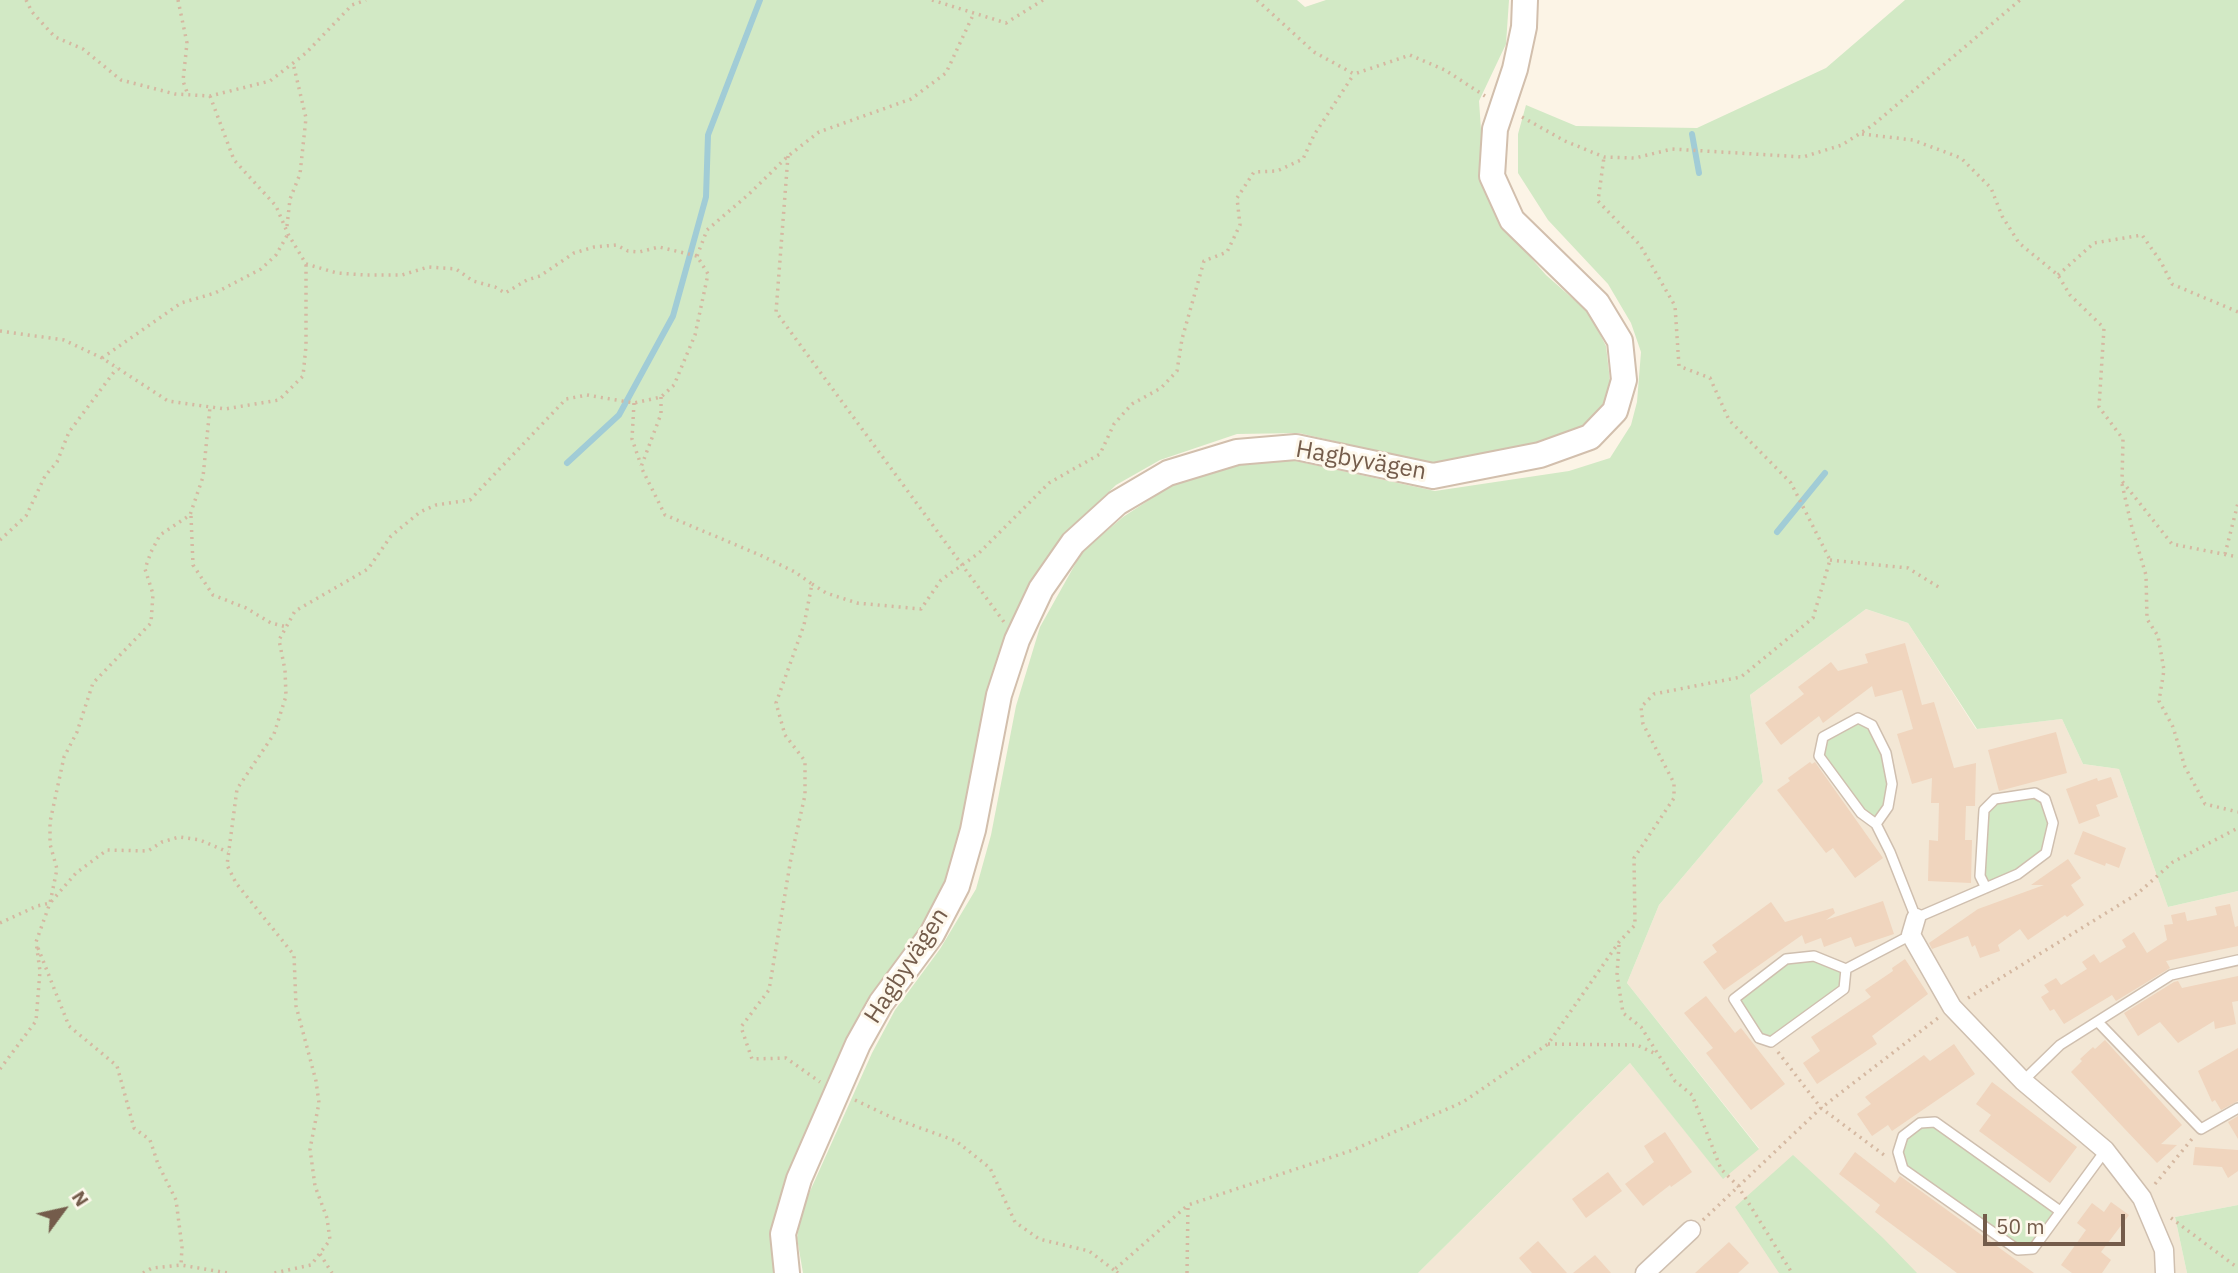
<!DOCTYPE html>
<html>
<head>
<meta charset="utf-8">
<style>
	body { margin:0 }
	#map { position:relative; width:2238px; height:1273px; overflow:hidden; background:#fcf4e6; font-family:"IBM Plex Sans",sans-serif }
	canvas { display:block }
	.north { position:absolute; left:28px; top:1175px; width:70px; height:70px; -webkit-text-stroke:5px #fef8ec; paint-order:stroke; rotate:57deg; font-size:19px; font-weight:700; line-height:28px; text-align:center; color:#745c4b }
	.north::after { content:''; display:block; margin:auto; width:24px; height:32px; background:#745c4b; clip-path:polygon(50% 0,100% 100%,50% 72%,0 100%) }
	.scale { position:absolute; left:1983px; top:1214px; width:142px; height:32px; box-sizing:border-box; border:4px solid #745c4b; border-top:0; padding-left:9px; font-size:21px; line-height:24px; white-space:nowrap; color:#745c4b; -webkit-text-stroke:5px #fef8ec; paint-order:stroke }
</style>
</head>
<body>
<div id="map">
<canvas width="2238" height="1273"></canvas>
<div class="north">N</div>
<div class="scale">50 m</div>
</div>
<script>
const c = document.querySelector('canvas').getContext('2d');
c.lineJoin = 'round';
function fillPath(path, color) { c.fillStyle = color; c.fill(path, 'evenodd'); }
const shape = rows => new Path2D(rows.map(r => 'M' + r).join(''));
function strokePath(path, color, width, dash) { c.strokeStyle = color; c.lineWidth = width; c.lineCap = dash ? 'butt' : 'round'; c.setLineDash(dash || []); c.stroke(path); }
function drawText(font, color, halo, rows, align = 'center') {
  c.font = font + ' "IBM Plex Sans",sans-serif'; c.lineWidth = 6; c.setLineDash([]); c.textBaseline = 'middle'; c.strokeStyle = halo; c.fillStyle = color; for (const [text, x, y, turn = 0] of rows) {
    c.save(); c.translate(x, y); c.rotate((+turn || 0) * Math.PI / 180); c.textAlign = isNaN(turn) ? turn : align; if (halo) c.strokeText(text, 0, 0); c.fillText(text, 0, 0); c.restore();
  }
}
fillPath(shape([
	[1866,609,1908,623,1976,729,2062,719,2083,764,2119,769,2168,907,2238,891,2238,1205,2175,1217,2187,1273,1418,1273,1630,1063,1723,1178,1759,1148,1627,983,1659,905,1763,782,1750,695]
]), '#f3e7d5');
fillPath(shape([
	[0,0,1297,0,1305,7,1326,0,1509,0,1506,44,1479,101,1485,187,1510,234,1546,275,1589,313,1606,346,1610,381,1602,408,1584,427,1557,438,1433,464,1299,433,1237,434,1160,460,1116,485,1065,534,1047,558,1006,640,953,870,918,938,875,993,776,1273,0,1273],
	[1905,0,2238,0,2238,891,2168,907,2119,769,2083,764,2062,719,1977,729,1908,623,1866,609,1750,695,1763,782,1659,905,1627,983,1759,1149,1723,1179,1630,1063,1418,1273,803,1273,797,1238,802,1209,872,1053,895,1010,940,949,976,889,991,835,1016,706,1040,627,1082,552,1123,517,1175,483,1242,461,1296,461,1435,491,1569,471,1610,458,1631,425,1637,402,1641,352,1631,323,1608,284,1548,220,1518,173,1518,134,1526,105,1576,126,1697,128,1826,68],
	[1858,718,1872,725,1892,784,1888,807,1876,824,1819,756,1823,737],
	[2035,793,2045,799,2053,823,2046,853,1986,888,1980,876,1984,810,1995,799],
	[1814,956,1846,969,1844,989,1771,1042,1759,1038,1734,999,1786,959],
	[1935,1122,2060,1211,2033,1249,2018,1250,1903,1169,1898,1152,1903,1136,1920,1123],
	[1793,1155,1883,1238,1917,1273,1779,1273,1735,1207],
	[2238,1205,2238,1273,2187,1273,2175,1217]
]), '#d2e9c5');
strokePath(shape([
	[1692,134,1699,173],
	[567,463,619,415,673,316,706,197,708,135,760,0],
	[1777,532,1825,473]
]), '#a1ccd6', 6);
fillPath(shape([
	[1905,643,1922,705,1934,702,1954,768,1976,763,1975,806,1966,806,1965,840,1972,840,1971,883,1928,881,1929,840,1938,841,1939,803,1931,803,1932,778,1912,784,1897,734,1913,729,1902,690,1875,697,1872,686,1823,723,1819,716,1781,745,1765,723,1804,694,1798,687,1831,662,1838,671,1868,663,1865,654],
	[2056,732,2067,773,1999,791,1988,750],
	[1810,762,1812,764,1815,762,1883,858,1855,878,1833,848,1826,853,1777,790,1790,781,1788,778],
	[2111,777,2118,797,2096,805,2100,816,2079,824,2066,789,2097,778,2098,781],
	[2083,831,2126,848,2119,868,2106,863,2105,866,2074,854],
	[2068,859,2081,878,2071,885,2084,905,2067,917,2065,915,2028,940,2020,929,1998,945,2000,951,1980,958,1975,945,1972,947,1968,936,1932,949,1929,943,1978,909,2044,885,2031,885],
	[1883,901,1894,934,1855,947,1851,937,1824,947,1821,938,1805,944,1802,935,1724,990,1703,962,1717,952,1712,945,1771,902,1785,922,1833,908,1835,913,1826,920],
	[2230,904,2235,927,2238,926,2238,946,2166,961,2170,968,2116,1001,2112,995,2064,1024,2054,1009,2050,1011,2041,997,2049,992,2044,985,2056,978,2061,985,2087,969,2082,962,2094,954,2100,963,2126,947,2122,940,2134,932,2147,953,2167,940,2164,925,2173,924,2171,915,2185,912,2187,921,2217,915,2215,907],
	[1905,959,1928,994,1872,1036,1877,1044,1817,1084,1803,1063,1820,1051,1811,1037,1871,997,1865,990,1893,971,1892,968],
	[2238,976,2238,1001,2232,1002,2236,1024,2215,1029,2214,1021,2178,1043,2160,1022,2138,1036,2124,1013,2174,982,2178,981,2182,988],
	[1706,996,1735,1033,1741,1028,1785,1084,1751,1110,1706,1053,1713,1048,1684,1013],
	[2105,1040,2182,1125,2161,1144,2177,1145,2157,1163,2071,1072,2082,1061,2080,1059,2093,1047,2095,1049],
	[1954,1044,1975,1074,1892,1131,1888,1125,1872,1136,1857,1114,1871,1104,1865,1097,1924,1055,1930,1061],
	[2238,1048,2238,1101,2221,1110,2215,1100,2212,1102,2198,1071],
	[1992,1082,2077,1147,2050,1183,1979,1131,1991,1115,1976,1104],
	[2238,1116,2238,1139,2228,1122],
	[1665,1132,1692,1172,1671,1187,1670,1185,1643,1206,1625,1184,1654,1162,1644,1146],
	[2195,1147,2238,1150,2238,1171,2228,1178,2222,1167,2193,1165],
	[1855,1152,1895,1183,1900,1176,2034,1273,1957,1273,1875,1212,1880,1205,1839,1174],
	[1608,1172,1622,1191,1586,1218,1572,1199],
	[2111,1202,2129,1215,2101,1252,2111,1260,2102,1273,2072,1273,2061,1265,2086,1230,2077,1223,2092,1203,2104,1212],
	[1538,1241,1567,1273,1532,1273,1519,1258],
	[1729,1242,1749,1263,1738,1273,1695,1273],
	[1595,1255,1611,1273,1573,1273]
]), '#f0d5be');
const lane = shape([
	[1876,824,1861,813,1819,756,1823,737,1858,718,1872,725,1886,753,1892,784,1888,807,1876,824,1890,852,1916,918,2018,874,2046,853,2053,823,2045,799,2035,793,1995,799,1984,810,1980,876,1986,888],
	[1846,969,1844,989,1771,1042,1759,1038,1734,999,1786,959,1814,956,1846,969,1911,935],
	[2098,1022,2201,1129,2238,1108],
	[2023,1081,2060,1045,2171,975,2238,960],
	[2060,1211,1935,1122,1920,1123,1903,1136,1898,1152,1903,1169,2018,1250,2033,1249,2105,1151]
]);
const street = shape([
	[1916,918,1911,935,1952,1007,2023,1081,2105,1150,2142,1198,2164,1250,2165,1273],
	[1645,1273,1691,1230]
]);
const secondary = shape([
	[787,1273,783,1234,799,1179,858,1044,881,1003,932,934,957,886,973,830,999,695,1017,640,1041,589,1073,543,1117,503,1168,473,1237,452,1296,447,1433,476,1540,455,1590,437,1615,411,1624,380,1620,341,1597,303,1512,220,1492,176,1495,129,1515,69,1524,27,1525,0]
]);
strokePath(lane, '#cfbfaf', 12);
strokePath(street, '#cfbfaf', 21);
strokePath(secondary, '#d2bfad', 28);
strokePath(shape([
	[26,0,32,12,55,37,83,49,121,80,175,94,210,96,270,81,306,53,352,5,366,0],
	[178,0,187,43,183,81,188,95],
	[932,0,1006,23,1043,0],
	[1257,0,1314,52,1354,74,1410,55,1445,70,1485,96],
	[210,96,234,160,276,206,288,234,306,264,337,273,365,275,402,275,428,267,456,269,473,281,495,287,505,293,527,280,540,276,574,253,594,247,616,245,628,251,639,252,659,247,697,256,708,274,695,335,674,385,661,397,634,403,587,395,566,399,470,500,436,505,420,512,391,536,368,569,295,611,279,640,285,670,286,696,274,734,237,789,227,865,236,883,294,955,296,1006,316,1081,319,1103,310,1149,315,1186,327,1218,330,1240,311,1265,274,1273],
	[1522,117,1565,141,1604,157,1635,158,1672,149,1803,157,1842,145,1873,125,2020,0],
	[1862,134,1913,140,1961,158,1991,188,2002,216,2019,243,2058,275,2070,295,2104,328,2099,407,2123,439,2122,481,2172,544,2238,557],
	[788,156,776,312,1004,622],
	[287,226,290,199,300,174,306,118,293,63],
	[697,256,707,230,749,194,788,156,819,132,911,99,946,73,974,13],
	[2058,275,2094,243,2142,235,2161,262,2172,284,2238,312],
	[0,331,64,340,102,358,168,401,225,409,279,400,303,376,306,346,306,264],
	[102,358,181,303,215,293,261,269,276,255,288,234],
	[661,397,661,414,641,467,665,515,760,555,795,572,812,584,804,625,776,703,785,735,805,761,805,795,791,858,769,990,741,1027,752,1059,786,1058,820,1082],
	[634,403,632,439,641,465],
	[2122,484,2132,528,2146,575,2147,619,2158,636,2164,670,2159,701,2173,727,2185,767,2205,804,2238,812],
	[191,516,193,565,213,595,246,608,271,623,287,627],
	[0,540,26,516,45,476,57,462,69,432,117,368],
	[2225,554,2238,503],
	[1830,560,1908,568,1940,588],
	[812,584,826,593,857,603,921,609,941,580,979,553,1049,483,1100,454,1114,424,1132,404,1161,388,1177,371,1182,339,1204,261,1227,252,1240,225,1237,198,1254,172,1277,171,1303,159,1314,135,1354,74],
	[0,923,37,906,50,903,76,873,107,850,148,851,162,842,179,837,200,840,228,852],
	[1619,945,1617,975,1623,1013,1641,1027,1675,1081,1692,1095,1721,1169,1738,1186,1792,1273],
	[38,948,69,1026,117,1066,134,1128,150,1140,158,1164,176,1200,182,1247,181,1265],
	[1968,998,2137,894,2173,862,2238,828],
	[1548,1044,1637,1045,1656,1054],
	[1778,1052,1821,1108,1884,1155],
	[0,1069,36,1021,40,971,36,942,50,903,57,869,50,844,50,822,64,757,77,732,93,683,151,623,153,594,145,569,151,552,160,535,190,515,203,477,210,407],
	[855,1100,893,1118,956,1141,990,1168,1015,1222,1039,1239,1089,1251,1114,1270,1114,1273],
	[2155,1184,2192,1139],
	[2171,1218,2238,1268],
	[1703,1220,1821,1108,1938,1018],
	[320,1254,332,1273],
	[143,1273,152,1268,181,1265,228,1273],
	[1118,1273,1114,1270,1188,1205],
	[1187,1273,1188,1205,1353,1150,1463,1102,1548,1044,1619,942,1635,925,1634,858,1674,798,1674,783,1643,724,1641,707,1654,694,1741,677,1813,618,1830,560,1791,483,1729,420,1710,378,1679,366,1675,306,1640,245,1598,201,1604,157]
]), '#d5b8a1', 3.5, [2, 5]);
strokePath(lane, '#fff', 9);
strokePath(street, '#fff', 18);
strokePath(secondary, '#fff', 24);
drawText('24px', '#745c4b', '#fef8ec', [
	["Hagbyvägen",1361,461,10],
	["Hagbyvägen",907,966,-57]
]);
</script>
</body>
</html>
